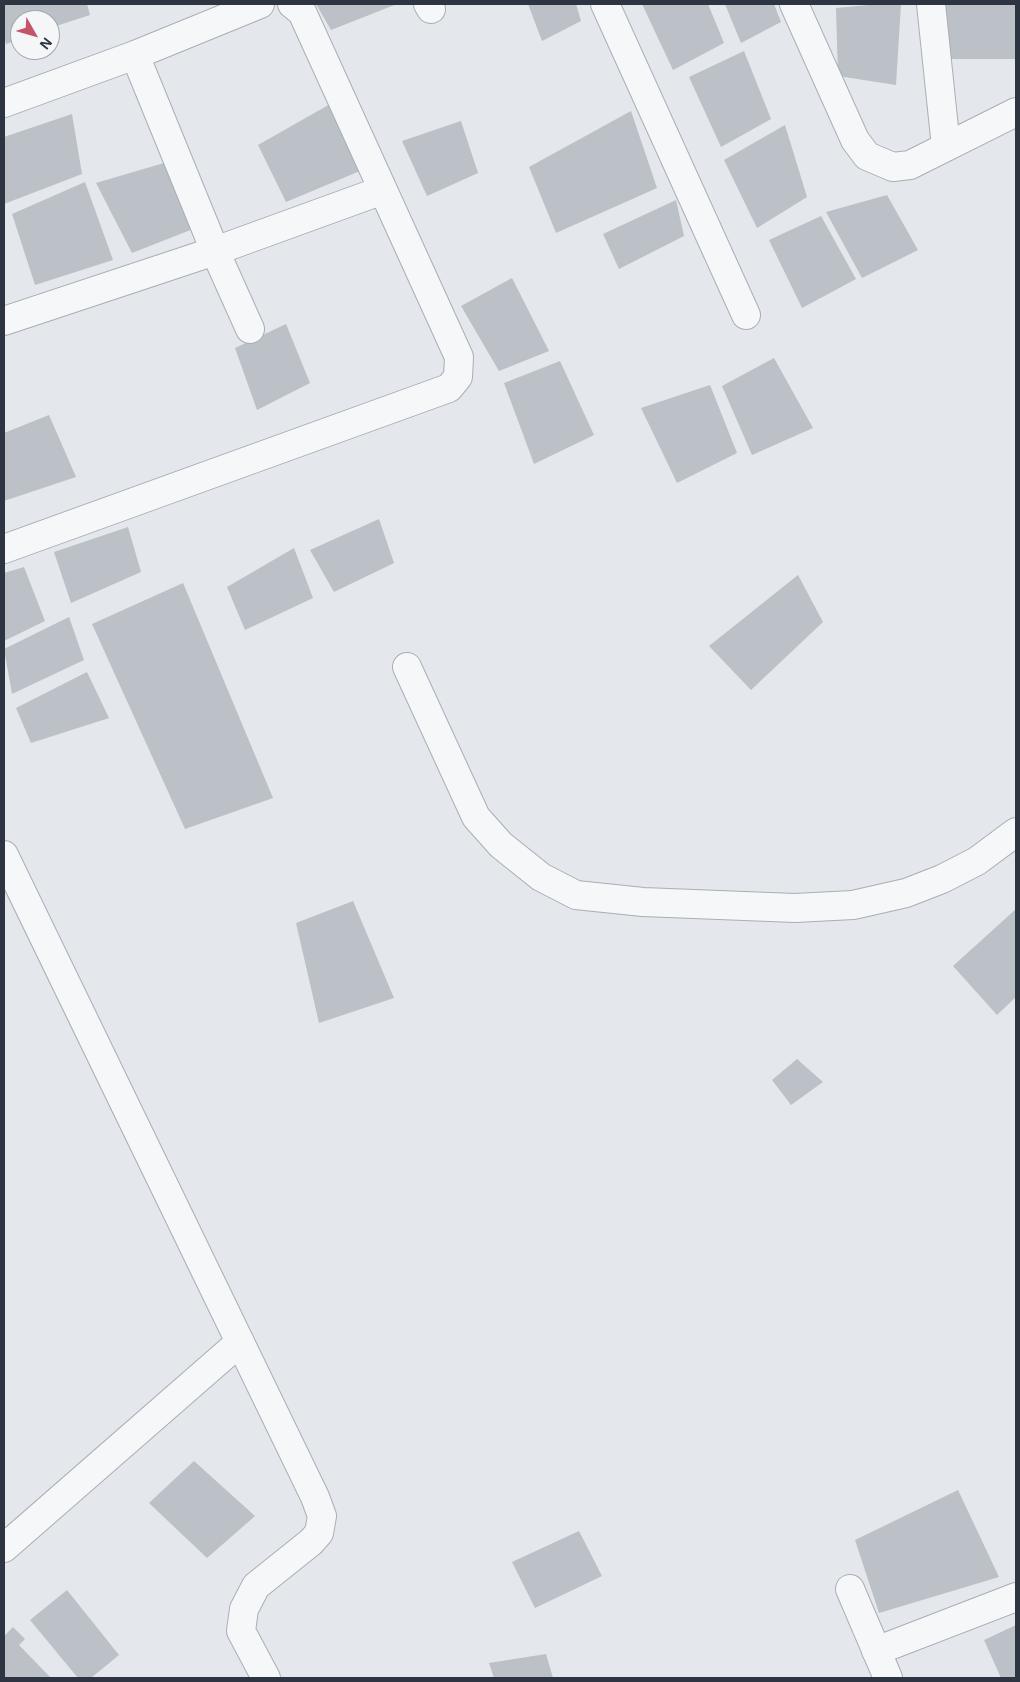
<!DOCTYPE html>
<html>
<head>
<meta charset="utf-8">
<style>
	body { margin:0 }
	#map { position:relative; width:1020px; height:1682px; overflow:hidden; background:#e4e7eb; font-family:Arial,sans-serif }
	canvas { display:block }
	.frame { position:absolute; inset:0; border:5px solid #2d3542; pointer-events:none }
	.north { position:absolute; left:10px; top:10px; width:50px; height:50px; box-sizing:border-box; background:#f4f6f8; border:1px solid #a4a9af; border-radius:50%; rotate:128deg; font-size:14px; font-weight:700; line-height:20px; text-align:center; color:#2d3542 }
	.north::after { content:''; display:block; margin:auto; width:18px; height:22px; background:#c45568; clip-path:polygon(50% 0,100% 100%,50% 72%,0 100%) }
</style>
</head>
<body>
<div id="map">
<canvas width="1020" height="1682"></canvas>
<div class="frame"></div>
<div class="north">N</div>
</div>
<script>
const c = document.querySelector('canvas').getContext('2d');
c.lineJoin = 'round';
function fillPath(path, color) { c.fillStyle = color; c.fill(path, 'evenodd'); }
const shape = rows => new Path2D(rows.map(r => 'M' + r).join(''));
function strokePath(path, color, width, dash) { c.strokeStyle = color; c.lineWidth = width; c.lineCap = dash ? 'butt' : 'round'; c.setLineDash(dash || []); c.stroke(path); }
fillPath(shape([
	[4,4,87,4,90,15,50,28,50,20,20,20,20,39,6,44,4,37],
	[316,4,397,4,331,30],
	[528,4,576,4,581,21,542,41],
	[642,4,708,4,724,43,673,70],
	[725,4,774,4,781,22,741,43],
	[879,4,901,4,896,85,838,76,836,8],
	[943,4,1016,4,1016,59,947,59],
	[744,51,771,119,721,147,689,77],
	[332,103,360,171,286,202,258,145],
	[631,111,657,188,556,233,529,167],
	[72,114,82,174,4,204,4,137],
	[461,121,478,173,427,196,402,141],
	[785,125,807,197,757,228,724,160],
	[164,163,193,229,132,253,96,183],
	[85,182,113,260,35,285,12,214],
	[887,195,918,250,862,278,826,212],
	[676,200,684,236,619,269,603,234],
	[821,216,856,279,802,308,769,240],
	[512,278,549,351,499,371,461,306],
	[286,324,310,383,257,410,235,348],
	[774,358,813,428,752,455,722,386],
	[560,361,594,435,534,464,504,383],
	[710,385,737,453,677,483,641,408],
	[49,415,76,477,4,501,4,433],
	[379,519,394,563,334,592,310,550],
	[128,527,141,572,71,603,54,552],
	[294,548,313,598,245,630,227,587],
	[24,567,45,621,4,641,4,573],
	[798,575,823,622,751,690,709,646],
	[183,583,273,798,185,829,92,624],
	[69,617,84,660,12,694,4,649],
	[87,672,109,718,31,743,16,708],
	[353,901,394,998,319,1023,296,923],
	[1016,909,1016,997,997,1015,953,966],
	[797,1059,823,1082,791,1105,772,1080],
	[194,1461,255,1516,207,1558,149,1503],
	[958,1490,999,1577,879,1613,855,1540],
	[579,1531,602,1576,535,1608,512,1562],
	[67,1590,119,1655,91,1678,78,1678,30,1620],
	[1016,1625,1016,1678,1001,1678,984,1640],
	[13,1627,25,1639,19,1645,51,1678,4,1678,4,1636],
	[546,1654,553,1678,494,1678,489,1663]
]), '#bcc0c7');
const street = shape([
	[428,4,431,9],
	[605,4,746,315],
	[794,4,855,140,867,156,893,167,910,165,1016,112],
	[931,4,946,147],
	[135,55,215,251,250,329],
	[4,103,135,55,260,4],
	[4,321,215,251,383,190],
	[4,549,449,388,458,377,459,357,302,12,292,4],
	[407,667,476,817,501,845,541,877,576,895,643,902,795,908,853,905,906,893,942,879,977,861,1016,832],
	[4,855,315,1497,322,1516,319,1533,311,1542,256,1586,244,1609,241,1631,266,1678],
	[4,1548,240,1342],
	[850,1589,888,1678],
	[876,1651,1016,1597]
]);
strokePath(street, '#a9aeb5', 30);
strokePath(street, '#f6f7f9', 28);
</script>
</body>
</html>
